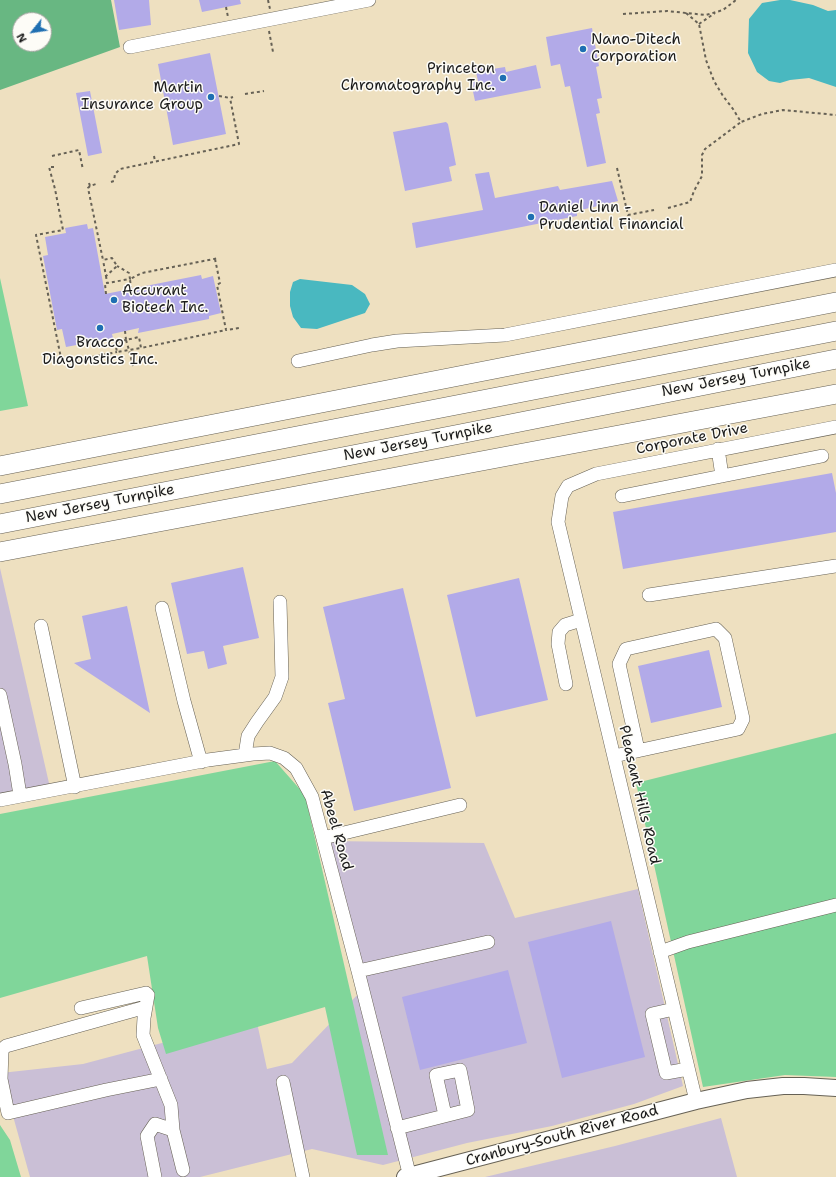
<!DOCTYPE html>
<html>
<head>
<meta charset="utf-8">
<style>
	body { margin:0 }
	#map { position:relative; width:836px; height:1177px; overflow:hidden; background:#eee0c0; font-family:"Shantell Sans",sans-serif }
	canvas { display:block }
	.north { position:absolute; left:12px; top:12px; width:40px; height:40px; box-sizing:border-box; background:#fdfcf7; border:1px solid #a3a29f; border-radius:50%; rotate:240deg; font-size:11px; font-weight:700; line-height:16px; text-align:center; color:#1c1c1c }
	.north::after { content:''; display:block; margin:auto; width:14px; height:18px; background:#1f6fb2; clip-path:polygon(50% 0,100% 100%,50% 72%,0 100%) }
</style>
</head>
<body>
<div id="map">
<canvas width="836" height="1177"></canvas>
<div class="north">N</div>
</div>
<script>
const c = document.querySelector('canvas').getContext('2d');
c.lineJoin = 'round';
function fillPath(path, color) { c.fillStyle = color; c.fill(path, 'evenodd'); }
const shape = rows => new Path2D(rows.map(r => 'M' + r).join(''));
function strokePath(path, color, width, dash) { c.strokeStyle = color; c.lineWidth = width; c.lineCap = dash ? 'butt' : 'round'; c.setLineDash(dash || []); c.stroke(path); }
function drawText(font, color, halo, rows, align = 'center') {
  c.font = font + ' "Shantell Sans",sans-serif'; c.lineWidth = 3; c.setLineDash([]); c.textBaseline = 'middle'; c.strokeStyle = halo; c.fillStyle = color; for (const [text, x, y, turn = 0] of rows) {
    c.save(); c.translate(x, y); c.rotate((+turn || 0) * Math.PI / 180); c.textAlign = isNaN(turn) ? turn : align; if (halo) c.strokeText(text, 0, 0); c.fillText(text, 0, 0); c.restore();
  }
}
fillPath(shape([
	[0,568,51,792,0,802],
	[328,841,484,843,515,918,638,889,683,1086,634,1104,552,1126,467,1143,383,1165,312,1149,200,1177,30,1177,1,1073,83,1064,256,1018,267,1069,292,1063,362,990],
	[721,1118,737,1177,485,1177,615,1146]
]), '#cabfd6');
fillPath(shape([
	[0,278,28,406,0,411],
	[836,733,836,1077,785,1075,703,1087,636,783],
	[275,761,305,795,388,1155,357,1155,325,1007,166,1054,158,1028,147,956,0,998,0,814],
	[0,1125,10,1140,21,1177,0,1177]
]), '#80d69a');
fillPath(shape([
	[0,0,111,0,120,47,0,90],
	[20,20,44,20,44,44,20,44]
]), '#68b782');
fillPath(shape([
	[780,0,790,0,813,5,828,11,836,10,836,87,809,78,790,80,780,83,769,81,757,72,748,53,749,19,762,3],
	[300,279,352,285,365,294,370,304,365,313,317,329,301,328,293,317,290,306,290,292,293,282]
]), '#49b8c0');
fillPath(shape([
	[114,0,149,0,151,25,119,30],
	[199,0,240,0,241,4,202,12],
	[592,28,599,66,596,67,602,98,597,99,600,113,596,114,606,163,587,167,570,86,565,87,560,64,551,66,546,37],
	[210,53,226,134,173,145,158,64],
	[536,65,541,88,475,101,471,82,478,81,475,68,485,66,486,70,505,67,506,72],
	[90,91,102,153,88,156,76,93],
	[446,122,448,124,456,165,449,167,452,181,405,191,393,132],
	[489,172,495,198,558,186,560,190,612,181,618,201,577,211,577,216,416,248,412,223,483,210,475,174],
	[87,224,88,229,93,228,105,294,201,275,202,279,213,276,221,313,209,316,209,319,138,333,139,328,112,334,113,338,66,347,62,329,57,330,43,256,48,255,45,237,66,233,65,228],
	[832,473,836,493,836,532,623,569,613,512],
	[243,567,259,638,223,646,227,664,208,669,204,651,187,654,171,583],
	[519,578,548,700,476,717,447,595],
	[403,588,451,788,354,811,328,703,345,699,323,607],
	[127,606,150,713,74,663,91,659,82,616],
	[709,650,722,707,651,723,638,666],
	[611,921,645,1057,562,1078,528,942],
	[508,970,527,1043,420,1070,402,997]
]), '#b2aae8');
const minor = shape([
	[130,47,369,0],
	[298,361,372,345,397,341,505,335,836,270],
	[718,449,722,476],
	[622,496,822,456],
	[649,595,836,566],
	[162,608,184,701,201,762],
	[41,626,75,787],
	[566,684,558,644,559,632,565,625,581,620],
	[0,695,15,764,20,795],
	[245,755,248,736,257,722,275,697,282,677,280,602],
	[614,756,738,729,743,719,725,638,716,629,626,649,619,664,638,750],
	[0,800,208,760,253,754,270,753,284,758,296,768,312,797,358,971,410,1177],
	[323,838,460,805],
	[660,952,688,942,836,905],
	[358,971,488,942],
	[146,1007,6,1046,2,1050,1,1079,8,1113,106,1090,161,1079],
	[81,1008,146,993,148,995,144,1018,143,1035,171,1105,173,1130],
	[674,1009,652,1014,666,1073,688,1069],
	[283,1082,303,1177],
	[696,1101,558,522,562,496,568,486,596,474,836,427],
	[397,1128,468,1110,460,1070,436,1075,445,1115],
	[155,1177,147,1136,155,1124,173,1130,183,1170]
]);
const major = shape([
	[405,1177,696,1101,747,1090,783,1086,804,1086,836,1088]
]);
const highway = shape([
	[0,466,836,302],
	[0,494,836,331],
	[0,524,460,434,836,359],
	[0,552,836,394]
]);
strokePath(minor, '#666155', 14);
strokePath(major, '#666155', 18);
strokePath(highway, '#666155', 20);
strokePath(shape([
	[268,0,270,9],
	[226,7,228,17],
	[686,13,699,24,706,60,714,81,723,96,733,109,741,122,762,114,783,110,836,115],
	[623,14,667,11,706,15,723,10,736,0],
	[699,24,715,13],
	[269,31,273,52],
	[245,94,264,91],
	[219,96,230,98,233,97],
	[52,156,79,150,83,170],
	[154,156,155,161],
	[54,167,49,167,55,189,63,230,36,235,62,363,117,352],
	[617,168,628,215,654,210],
	[111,182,114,181,115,174,120,169,239,144,230,98],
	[89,183,90,186,96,184],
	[90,186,88,188,103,260,112,258,117,266,106,276,103,260],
	[668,208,690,202,694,191,702,176,702,155,705,149,741,122],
	[215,259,220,283,217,285,226,330,239,328],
	[106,276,107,283,130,279,129,273,117,266],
	[131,289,130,279,142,273,219,258],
	[106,294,105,284,107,283],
	[125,331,126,340,139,337,141,348,226,330],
	[126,340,129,350,117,352,115,342,126,340],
	[133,366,129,350,141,348]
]), '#666155', 2, [3, 3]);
strokePath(minor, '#fff', 13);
strokePath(major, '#fff', 16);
strokePath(highway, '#fff', 19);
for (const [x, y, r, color] of [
	[583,49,4,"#1f6fb2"],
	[503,78,4,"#1f6fb2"],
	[211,97,4,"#1f6fb2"],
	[531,217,4,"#1f6fb2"],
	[114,300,4,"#1f6fb2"],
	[100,328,4,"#1f6fb2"]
]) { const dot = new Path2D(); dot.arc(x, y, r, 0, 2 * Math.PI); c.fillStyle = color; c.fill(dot); strokePath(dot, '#fdfcf7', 1.5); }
drawText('15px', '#1c1c1c', '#fdfcf7', [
	["Nano-Ditech",591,40],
	["Corporation",591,57],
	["Princeton",495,69,"right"],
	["Chromatography Inc.",495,86,"right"],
	["Martin",203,88,"right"],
	["Insurance Group",203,105,"right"],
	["Daniel Linn -",539,208],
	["Prudential Financial",539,225],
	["Accurant",122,291],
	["Biotech Inc.",122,308],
	["Bracco",100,343,"center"],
	["Diagonstics Inc.",100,360,"center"]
], 'left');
drawText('15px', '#1c1c1c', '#fdfcf7', [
	["New Jersey Turnpike",736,378,-11],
	["Corporate Drive",692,439,-11],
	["New Jersey Turnpike",418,442,-11],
	["New Jersey Turnpike",100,504,-11],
	["Pleasant Hills Road",639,795,77],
	["Abeel Road",336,830,74],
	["Cranbury-South River Road",562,1136,-15]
]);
</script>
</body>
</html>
